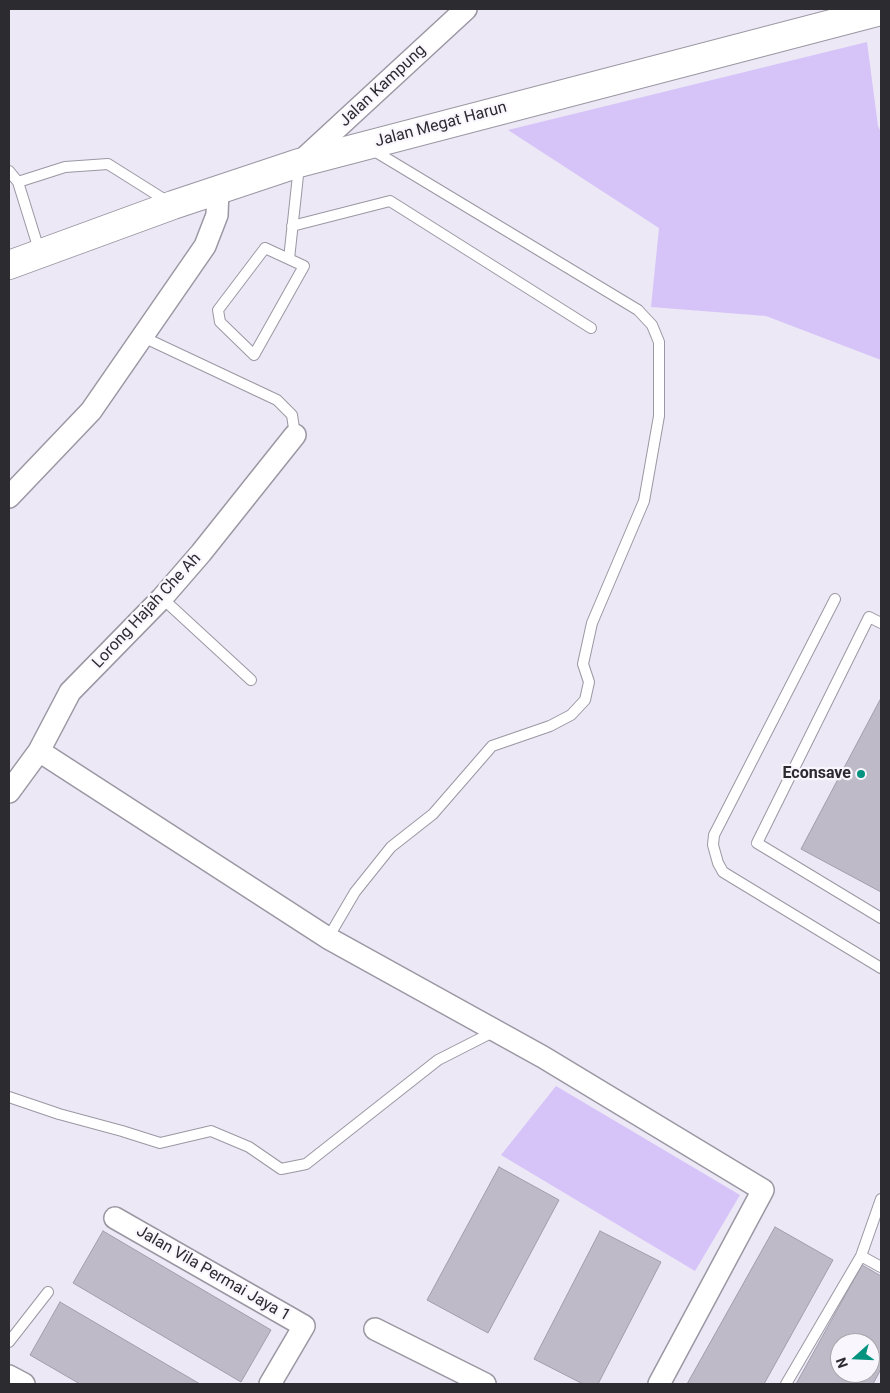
<!DOCTYPE html>
<html>
<head>
<meta charset="utf-8">
<style>
	body { margin:0 }
	#map { position:relative; width:890px; height:1393px; overflow:hidden; background:#ece8f5; font-family:Roboto,sans-serif }
	canvas { display:block }
	.frame { position:absolute; inset:0; border:10px solid #2c2b2f; pointer-events:none }
	.north { position:absolute; left:830px; top:1333px; width:50px; height:50px; box-sizing:border-box; background:#f9f6fe; border:1px solid #a7a5ab; border-radius:50%; rotate:250deg; font-size:14px; font-weight:700; line-height:20px; text-align:center; color:#2c2b2f }
	.north::after { content:''; display:block; margin:auto; width:18px; height:22px; background:#04937f; clip-path:polygon(50% 0,100% 100%,50% 72%,0 100%) }
</style>
</head>
<body>
<div id="map">
<canvas width="890" height="1393"></canvas>
<div class="frame"></div>
<div class="north">N</div>
</div>
<script>
const c = document.querySelector('canvas').getContext('2d');
c.lineJoin = 'round';
function fillPath(path, color) { c.fillStyle = color; c.fill(path, 'evenodd'); }
const shape = rows => new Path2D(rows.map(r => 'M' + r).join(''));
function strokePath(path, color, width, dash) { c.strokeStyle = color; c.lineWidth = width; c.lineCap = dash ? 'butt' : 'round'; c.setLineDash(dash || []); c.stroke(path); }
function drawText(font, color, halo, rows, align = 'center') {
  c.font = font + ' Roboto,sans-serif'; c.lineWidth = 4.5; c.setLineDash([]); c.textBaseline = 'middle'; c.strokeStyle = halo; c.fillStyle = color; for (const [text, x, y, turn = 0] of rows) {
    c.save(); c.translate(x, y); c.rotate((+turn || 0) * Math.PI / 180); c.textAlign = isNaN(turn) ? turn : align; if (halo) c.strokeText(text, 0, 0); c.fillText(text, 0, 0); c.restore();
  }
}
fillPath(shape([
	[867,42,878,126,881,132,881,360,766,316,651,307,659,228,508,130],
	[556,1086,740,1195,695,1271,501,1155]
]), '#d6c4f9');
const building = shape([
	[881,698,881,892,801,849,881,698],
	[499,1167,559,1200,488,1333,427,1300,499,1167],
	[775,1227,833,1260,764,1384,687,1384,775,1227],
	[103,1231,271,1330,241,1382,73,1283,103,1231],
	[600,1231,661,1262,598,1384,583,1384,534,1359,600,1231],
	[862,1265,881,1276,881,1369,873,1384,796,1384,862,1265],
	[840,1343,870,1343,870,1373,840,1373,840,1343],
	[60,1302,200,1384,80,1384,30,1355,60,1302]
]);
fillPath(building, '#bebac7');
strokePath(building, '#a19da9', 1);
const lane = shape([
	[9,171,18,182,65,167,108,164,170,203],
	[18,182,40,253],
	[292,226,390,201,591,328],
	[265,248,304,266,254,355,220,322,218,310,265,248],
	[289,259,299,166],
	[143,337,277,400,292,415,295,435],
	[162,598,251,680],
	[835,599,714,835,713,845,718,863,723,872,881,968],
	[881,623,869,617,757,843,881,918],
	[328,938,355,892,391,847,433,814,492,746,550,726,571,715,585,700,589,682,583,664,592,623,644,501,659,416,659,342,652,325,638,310,371,149],
	[9,1097,59,1114,122,1131,160,1143,211,1131,249,1147,281,1169,306,1164,438,1060,495,1031],
	[861,1256,881,1267],
	[9,1342,48,1292],
	[786,1384,861,1256,881,1199]
]);
const street = shape([
	[299,163,466,9],
	[9,497,91,411,205,246,217,215,218,190],
	[39,751,328,938,543,1057,763,1190,659,1384],
	[9,792,39,751,70,692,162,598,201,553,295,435],
	[115,1218,304,1326,270,1384],
	[375,1329,485,1384],
	[9,1376,24,1384]
]);
const secondary = shape([
	[9,265,173,205,299,163,881,11]
]);
strokePath(lane, '#9b97a3', 12);
strokePath(street, '#9b97a3', 24);
strokePath(secondary, '#9b97a3', 30);
strokePath(lane, '#fff', 10);
strokePath(street, '#fff', 21);
strokePath(secondary, '#fff', 28);
for (const [x, y, r, color] of [
	[861,774,5,"#04937f"]
]) { const dot = new Path2D(); dot.arc(x, y, r, 0, 2 * Math.PI); c.fillStyle = color; c.fill(dot); strokePath(dot, '#f9f6fe', 2); }
drawText('16px', '#2c2b2f', '#f9f6fe', [
	["Jalan Kampung",383,86,-43],
	["Jalan Megat Harun",441,125,-15],
	["Lorong Hajah Che Ah",147,611,-47],
	["Jalan Vila Permai Jaya 1",213,1274,30]
]);
drawText('bold 16px', '#2c2b2f', '#f9f6fe', [
	["Econsave",851,774]
], 'right');
</script>
</body>
</html>
